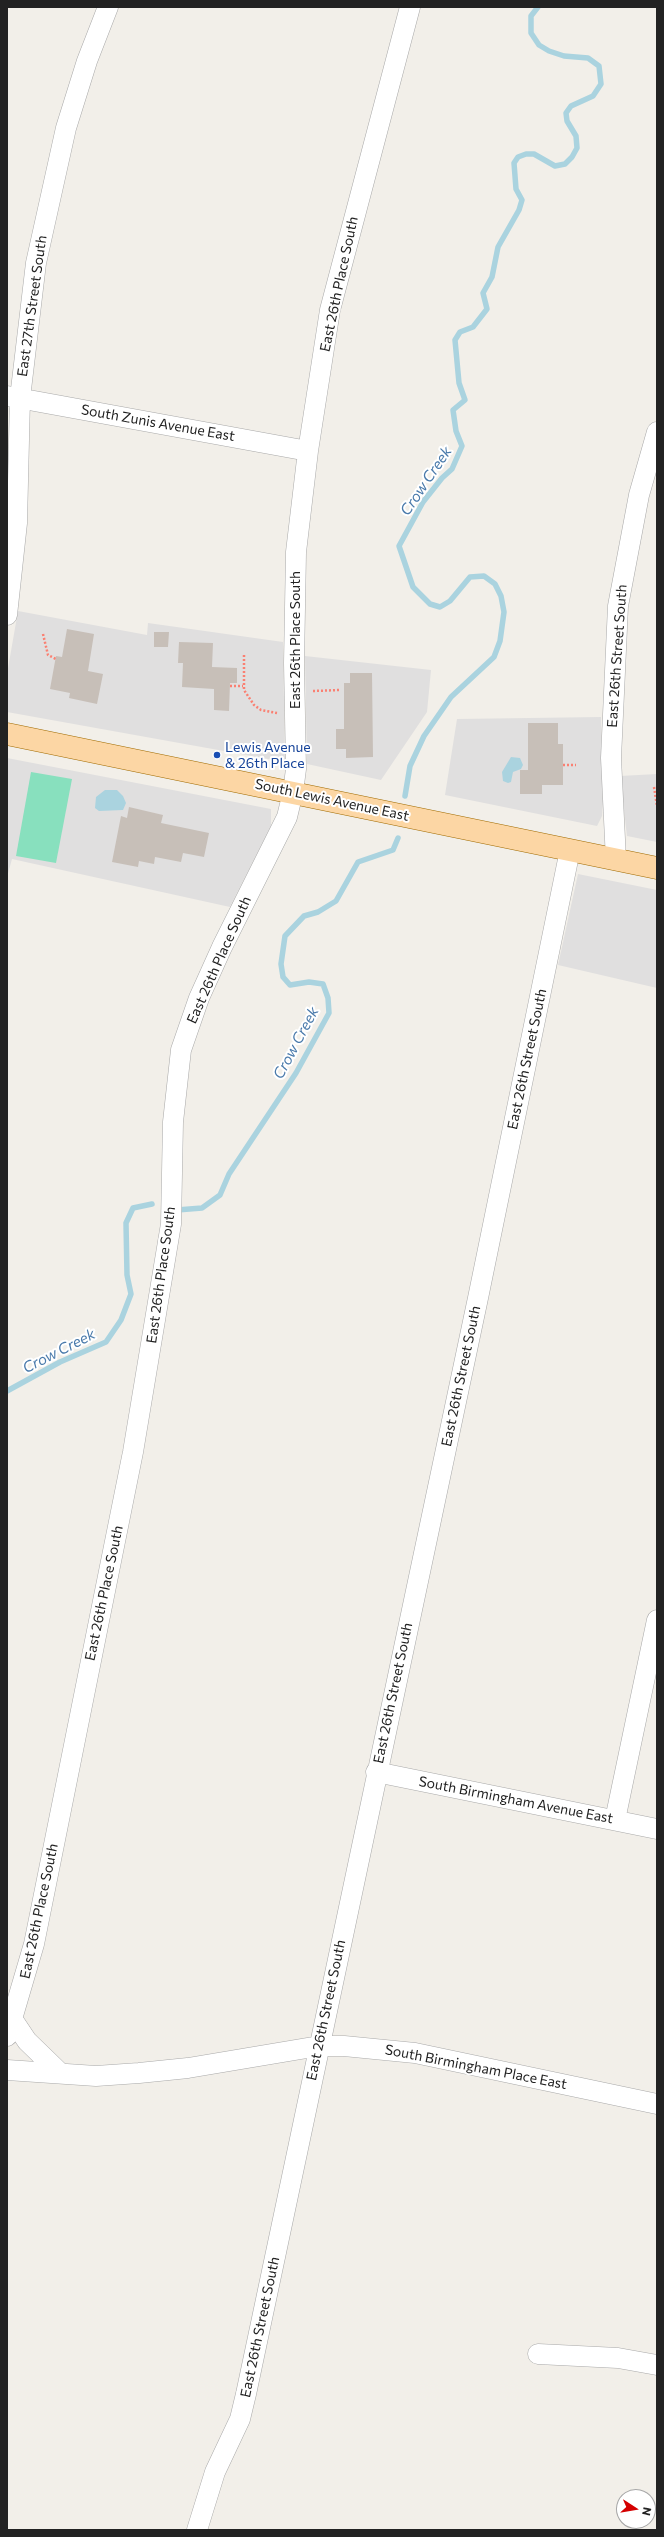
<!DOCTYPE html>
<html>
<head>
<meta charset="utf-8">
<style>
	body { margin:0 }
	#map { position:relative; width:664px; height:2537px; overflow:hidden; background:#f2efe9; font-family:Commissioner,sans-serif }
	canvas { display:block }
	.frame { position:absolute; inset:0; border:8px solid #222; pointer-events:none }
	.north { position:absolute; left:616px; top:2489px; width:40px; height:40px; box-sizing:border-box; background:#fff; border:1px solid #a7a7a7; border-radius:50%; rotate:102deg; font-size:11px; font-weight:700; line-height:16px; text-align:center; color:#222 }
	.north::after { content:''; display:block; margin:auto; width:14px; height:18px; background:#d40000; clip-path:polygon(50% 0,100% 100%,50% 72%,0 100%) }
</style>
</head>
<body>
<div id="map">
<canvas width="664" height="2537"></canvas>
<div class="frame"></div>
<div class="north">N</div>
</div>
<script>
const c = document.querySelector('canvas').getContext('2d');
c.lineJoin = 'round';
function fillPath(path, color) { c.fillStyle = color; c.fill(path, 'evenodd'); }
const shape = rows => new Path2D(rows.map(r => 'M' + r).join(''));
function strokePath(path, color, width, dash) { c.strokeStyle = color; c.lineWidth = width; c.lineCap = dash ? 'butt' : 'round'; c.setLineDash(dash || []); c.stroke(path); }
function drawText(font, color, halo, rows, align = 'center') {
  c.font = font + ' Commissioner,sans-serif'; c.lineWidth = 4; c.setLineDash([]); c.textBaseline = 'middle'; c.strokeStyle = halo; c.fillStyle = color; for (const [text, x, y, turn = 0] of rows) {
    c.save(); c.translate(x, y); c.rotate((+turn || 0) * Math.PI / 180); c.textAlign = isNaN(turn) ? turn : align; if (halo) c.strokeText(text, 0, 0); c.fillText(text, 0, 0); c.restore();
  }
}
fillPath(shape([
	[18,611,147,635,148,623,283,642,285,762,7,712,7,674],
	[305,656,431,670,427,712,381,780,307,764],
	[601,717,603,802,602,816,597,826,445,795,457,719],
	[7,758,271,809,271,826,230,907,12,859,7,877],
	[657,774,657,842,627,836,620,776],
	[578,874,657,890,657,988,558,965]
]), '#e0dfdf');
fillPath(shape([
	[31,772,72,779,56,863,16,856]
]), '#88e0be');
fillPath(shape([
	[511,757,520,758,523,765,521,769,513,772,511,782,508,783,503,781,502,772],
	[105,790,117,790,123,796,126,803,123,810,99,811,95,808,96,797]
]), '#aad3df');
strokePath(shape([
	[405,796,410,766,424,736,451,697,494,657,500,641,504,612,501,596,495,584,484,576,470,577,450,601,440,607,430,604,413,587,399,546,423,502,442,478,452,469,462,446,456,431,453,410,465,400,459,383,455,340,460,332,473,327,487,309,483,293,492,277,498,247,519,210,522,200,516,189,514,163,518,157,526,154,534,154,555,166,565,164,572,157,577,148,576,136,567,121,566,113,571,106,593,96,601,84,599,66,588,58,564,56,549,51,539,45,531,33,531,16,538,7],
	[177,1210,202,1208,220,1195,229,1174,296,1073,329,1013,328,998,323,984,309,982,290,985,283,977,281,964,285,936,304,916,318,912,336,901,358,862,393,850,398,838],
	[7,1391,60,1362,106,1342,121,1320,131,1294,127,1275,126,1223,133,1208,152,1204]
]), '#aad3df', 5.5);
fillPath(shape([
	[67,629,94,634,88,671,103,674,97,704,69,698,70,693,50,689,56,656,62,657],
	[154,632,169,632,168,647,154,647],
	[179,642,213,643,212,667,237,668,237,683,230,683,229,711,214,710,214,689,182,687,183,663,178,663],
	[350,673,372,673,373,757,346,758,346,749,336,749,336,729,344,729,344,683,350,683],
	[528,723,558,723,558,744,563,744,563,785,542,785,542,794,520,794,520,770,528,770],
	[129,807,163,815,161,823,209,833,204,857,183,853,181,862,155,857,154,864,139,861,138,867,112,862,121,816,127,818]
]), '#c7bfb8');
const minor = shape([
	[7,396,308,451],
	[7,615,17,523,20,398,36,263,66,128,87,61,108,7],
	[616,860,611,758,618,606,639,495,657,432],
	[376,1772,657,1829],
	[615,1820,657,1620],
	[13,2020,27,2041,59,2072],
	[7,2036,34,1944,133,1452,171,1224,173,1122,181,1050,199,998,222,947,287,817,293,792,296,769,294,663,296,552,308,451,330,310,410,7],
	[7,2070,96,2076,139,2073,188,2068,319,2046,344,2046,415,2053,657,2104],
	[538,2354,618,2358,657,2365],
	[197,2530,215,2472,240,2419,246,2394,478,1298,570,850]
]);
const major = shape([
	[7,734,657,868]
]);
strokePath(minor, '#a9a9a9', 21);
strokePath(major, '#a06b00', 23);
strokePath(shape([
	[43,634,48,655,56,659],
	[244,655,244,690,254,705,261,710,277,713],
	[230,686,243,686],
	[313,691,340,690],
	[563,765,576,765],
	[654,787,657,806]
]), '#fa8072', 2.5, [2, 2]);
strokePath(minor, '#fff', 20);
strokePath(major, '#fcd6a4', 22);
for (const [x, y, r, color] of [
	[217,755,4,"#1a4fb4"]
]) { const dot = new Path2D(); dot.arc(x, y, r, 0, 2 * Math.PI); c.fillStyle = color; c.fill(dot); strokePath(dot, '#fff', 1.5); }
drawText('14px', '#222', '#fff', [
	["East 26th Place South",339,284,-78],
	["East 27th Street South",32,306,-82],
	["South Zunis Avenue East",158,423,10],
	["East 26th Place South",295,640,-90],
	["East 26th Street South",617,656,-86],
	["South Lewis Avenue East",332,800,12],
	["East 26th Place South",219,960,-66],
	["East 26th Street South",527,1059,-78],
	["East 26th Place South",161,1275,-82],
	["East 26th Street South",461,1376,-78],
	["East 26th Place South",104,1593,-78],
	["East 26th Street South",393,1693,-78],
	["South Birmingham Avenue East",516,1800,11],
	["East 26th Place South",39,1911,-78],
	["East 26th Street South",326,2010,-78],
	["South Birmingham Place East",476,2067,11],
	["East 26th Street South",260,2327,-78]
]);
drawText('14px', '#164399', '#fff', [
	["Lewis Avenue",225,747],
	["& 26th Place",225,763]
], 'left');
drawText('italic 15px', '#4a7aab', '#fff', [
	["Crow Creek",426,481,-56],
	["Crow Creek",296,1043,-62],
	["Crow Creek",59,1351,-27]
]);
</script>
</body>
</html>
